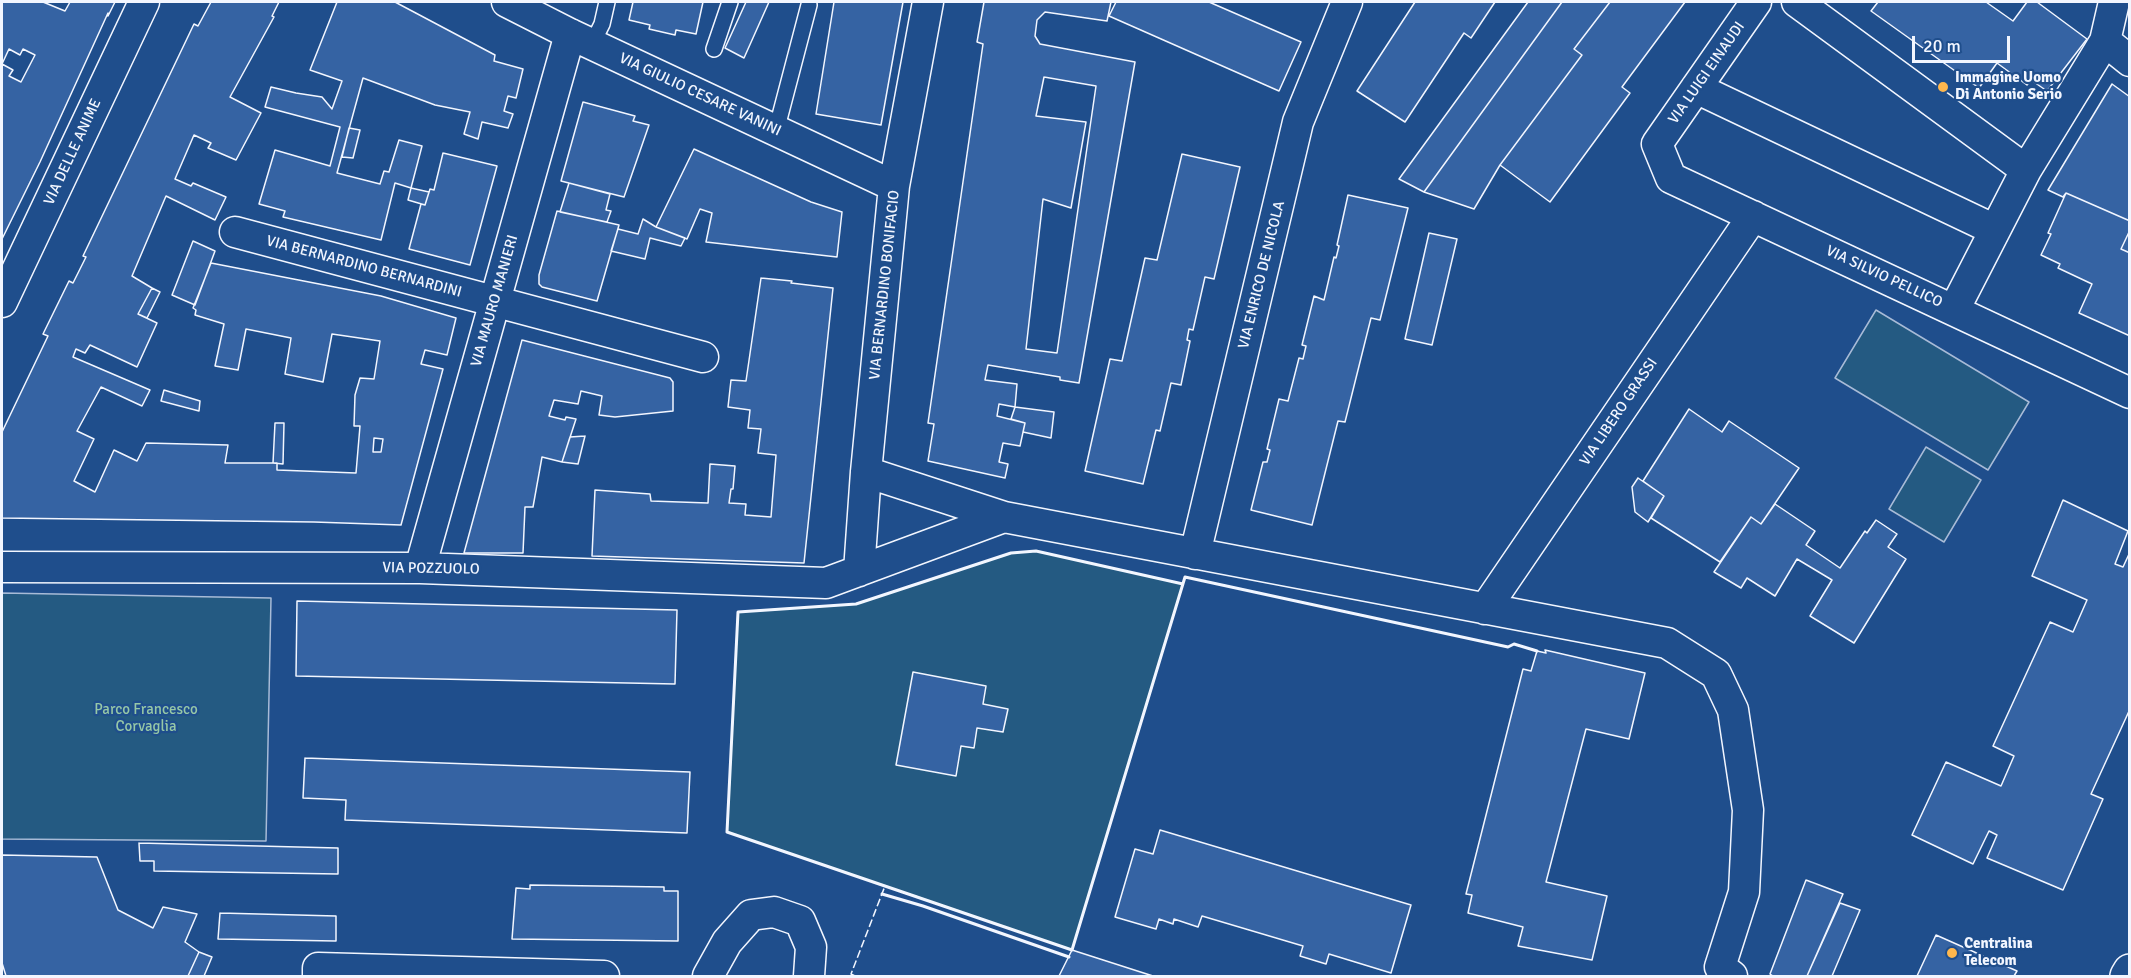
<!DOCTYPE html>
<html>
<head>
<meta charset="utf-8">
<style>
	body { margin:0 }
	#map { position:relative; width:2131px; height:978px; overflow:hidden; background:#1f4e8c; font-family:Signika,sans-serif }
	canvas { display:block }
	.frame { position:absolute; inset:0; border:3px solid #f2f6ff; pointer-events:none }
	.scale { position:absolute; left:1912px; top:36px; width:98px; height:27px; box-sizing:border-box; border:3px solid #f2f6ff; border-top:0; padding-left:8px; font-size:18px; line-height:21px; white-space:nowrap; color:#f2f6ff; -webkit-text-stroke:4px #1f4e8c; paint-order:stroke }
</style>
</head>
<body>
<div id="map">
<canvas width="2131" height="978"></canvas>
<div class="frame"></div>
<div class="scale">20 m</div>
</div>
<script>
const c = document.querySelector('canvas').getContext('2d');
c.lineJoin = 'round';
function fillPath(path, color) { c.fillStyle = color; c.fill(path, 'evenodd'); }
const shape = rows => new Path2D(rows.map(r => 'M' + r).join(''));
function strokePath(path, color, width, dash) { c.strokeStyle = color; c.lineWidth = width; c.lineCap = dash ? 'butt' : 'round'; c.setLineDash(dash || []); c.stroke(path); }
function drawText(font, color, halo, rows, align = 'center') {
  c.font = font + ' Signika,sans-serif'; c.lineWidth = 4.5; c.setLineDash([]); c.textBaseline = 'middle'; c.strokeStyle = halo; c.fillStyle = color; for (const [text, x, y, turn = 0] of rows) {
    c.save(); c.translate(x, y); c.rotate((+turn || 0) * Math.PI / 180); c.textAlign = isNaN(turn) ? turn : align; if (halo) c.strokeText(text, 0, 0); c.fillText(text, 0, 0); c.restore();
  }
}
const green = shape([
	[1876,310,2029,402,1988,470,1835,378,1876,310],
	[1926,447,1981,480,1944,542,1889,509,1926,447],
	[1036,551,1183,584,1072,950,727,832,738,612,856,604,1011,553,1036,551],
	[2,593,271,598,266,841,2,839,2,593]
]);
fillPath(green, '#245a82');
strokePath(green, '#a8bbd7', 1.5);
const building = shape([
	[2,2,43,2,65,11,70,2,115,2,108,16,108,13,40,162,2,239,2,2],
	[9,49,20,55,23,49,35,55,21,82,9,76,13,70,2,64,9,49],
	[211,2,279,2,272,16,274,17,230,97,261,113,236,160,208,148,211,143,194,135,175,179,191,186,193,183,226,197,215,220,166,196,132,276,152,288,138,314,157,323,137,367,90,345,85,353,76,349,73,357,150,390,142,406,101,387,77,431,94,439,74,481,95,492,114,450,137,461,146,443,228,445,225,463,277,463,277,470,356,473,360,426,354,426,355,395,360,378,374,379,380,341,332,334,323,382,285,374,291,338,246,329,238,370,215,366,224,324,195,315,196,310,193,308,211,263,381,296,456,318,447,355,425,350,421,364,443,369,401,525,314,522,2,518,2,432,48,336,43,334,69,281,73,283,86,257,83,256,194,24,198,26,211,2],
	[374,438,383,439,381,452,373,452,374,438],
	[337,2,395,2,495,55,494,61,523,69,516,98,508,96,504,111,513,114,508,128,482,122,478,139,464,134,470,112,435,105,363,78,337,173,380,184,384,171,389,172,399,140,422,146,411,188,395,183,381,240,283,217,285,211,259,204,275,150,330,166,340,127,265,107,271,87,296,93,322,97,332,109,342,81,310,70,337,2],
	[633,2,703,2,696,34,676,30,675,35,649,29,650,25,629,20,633,2],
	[746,2,769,2,744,58,725,48,746,2],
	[834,2,903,2,881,125,816,114,834,2],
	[984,2,1111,2,1107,21,1045,12,1037,20,1035,36,1040,44,1135,62,1079,383,1060,380,1060,377,988,365,985,380,1017,384,1015,407,999,404,997,416,1025,423,1020,446,1003,443,999,462,1008,464,1005,478,928,461,934,424,928,423,983,44,977,42,984,2],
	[1044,77,1096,86,1057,353,1026,349,1043,199,1071,208,1086,122,1036,116,1044,77],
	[1116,2,1209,2,1301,42,1279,91,1109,16,1116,2],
	[1415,2,1495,2,1471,38,1464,33,1405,122,1357,91,1415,2],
	[1528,2,1562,2,1424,192,1399,179,1528,2],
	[1562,2,1610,2,1574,49,1582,55,1500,165,1474,209,1424,192,1562,2],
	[1610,2,1685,2,1622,87,1630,93,1550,202,1500,165,1582,55,1574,49,1610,2],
	[1878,2,1986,2,2013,21,2027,2,2037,2,2087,39,2047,91,2031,80,2027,85,1997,63,1979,88,1871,11,1878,2],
	[2112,84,2130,97,2130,221,2066,193,2063,197,2048,190,2112,84],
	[583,102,635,116,633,121,649,125,624,197,561,181,583,102],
	[349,128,360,130,353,158,342,157,349,128],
	[694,149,811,202,842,212,837,257,706,242,712,213,700,209,687,239,656,227,694,149],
	[443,153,497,166,470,265,409,249,421,204,425,205,430,189,434,190,443,153],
	[1182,154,1240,167,1214,279,1205,277,1193,330,1189,329,1187,340,1190,341,1181,385,1171,383,1160,431,1156,430,1143,484,1085,471,1110,359,1122,361,1145,258,1157,260,1182,154],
	[569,183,610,194,606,210,611,211,607,222,560,212,569,183],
	[411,188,429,192,425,205,408,200,411,188],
	[2066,193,2130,221,2130,230,2121,249,2130,253,2130,336,2079,313,2092,284,2058,268,2060,264,2041,255,2051,234,2048,233,2066,193],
	[1348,195,1408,208,1380,320,1371,318,1345,422,1338,421,1312,525,1251,510,1263,462,1267,462,1270,450,1267,449,1279,399,1288,401,1299,358,1303,359,1306,346,1302,345,1314,296,1324,300,1334,257,1336,258,1339,246,1337,245,1348,195],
	[557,211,619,225,597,301,542,287,539,284,539,275,557,211],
	[643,219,656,227,685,238,681,246,650,238,645,259,611,251,618,229,638,234,643,219],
	[2130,230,2130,253,2121,249,2130,230],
	[1429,233,1457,239,1432,345,1405,339,1429,233],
	[193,241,215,251,195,305,172,295,193,241],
	[761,278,792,281,791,283,833,288,804,563,592,556,595,490,650,494,651,501,708,503,710,464,735,466,733,489,731,489,729,503,746,504,745,515,771,517,776,455,758,453,761,429,748,428,750,410,728,407,731,380,746,381,761,278],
	[152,288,160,292,147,318,138,314,152,288],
	[522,340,670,378,673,382,673,411,615,417,599,415,602,396,581,391,578,404,554,400,549,416,565,420,566,417,576,419,562,462,542,457,533,507,525,507,523,553,464,553,522,340],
	[164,390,200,401,199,411,161,401,164,390],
	[1015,407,1054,412,1051,438,1023,432,1025,423,1011,419,1015,407],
	[1689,409,1722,432,1729,421,1799,468,1761,524,1751,517,1720,562,1651,518,1664,496,1643,481,1689,409],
	[275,423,284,423,283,464,273,463,275,423],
	[585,436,578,464,562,462,570,437,585,436],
	[1638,478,1664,496,1648,522,1635,512,1632,487,1638,478],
	[2063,500,2128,531,2115,564,2123,567,2130,552,2130,709,2091,794,2103,799,2063,890,1987,858,1997,835,1989,831,1973,864,1912,835,1946,762,2001,786,2014,756,1993,746,2050,622,2073,632,2087,600,2032,576,2063,500],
	[1775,504,1815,531,1806,545,1840,568,1865,531,1867,533,1876,520,1897,534,1888,547,1906,559,1854,643,1810,616,1832,580,1797,559,1775,596,1747,578,1741,588,1714,572,1751,517,1761,524,1775,504],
	[297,601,677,610,675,684,296,676,297,601],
	[1545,650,1645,673,1629,739,1586,729,1546,882,1607,896,1592,960,1518,946,1523,927,1468,913,1472,895,1466,894,1523,669,1531,671,1537,651,1546,653,1545,650],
	[913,672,986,686,983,704,1008,709,1003,732,977,728,974,748,961,746,956,776,896,765,913,672],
	[305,758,690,772,687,833,345,820,346,800,303,798,305,758],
	[1160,830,1411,905,1391,973,1329,954,1326,964,1300,956,1303,946,1202,916,1198,927,1174,919,1173,924,1159,919,1156,929,1115,917,1135,849,1153,854,1160,830],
	[139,843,338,848,338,874,154,871,154,861,140,861,139,843],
	[2,855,97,857,118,910,153,928,163,907,197,914,185,942,199,952,188,976,6,976,2,963,2,855],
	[1806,880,1843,894,1807,976,1773,976,1770,974,1806,880],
	[530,885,664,887,664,891,678,891,678,941,512,939,516,888,530,889,530,885],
	[1840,903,1860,910,1832,976,1807,976,1840,903],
	[220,913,336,916,336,941,218,939,220,913],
	[1936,935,2017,971,2014,976,1917,976,1936,935],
	[1072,950,1153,976,1059,976,1072,950],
	[199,952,212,957,204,976,188,976,199,952]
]);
fillPath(building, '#3563a3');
strokePath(building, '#f2f6ff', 1.5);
const lane = shape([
	[592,44,602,24,607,2],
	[714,49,730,2],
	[776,131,809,5]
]);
const street = shape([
	[507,2,570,34,894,186],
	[1756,2,1657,144,1671,178,2130,393],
	[1797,2,2026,170],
	[2114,2,2105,41,2130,61],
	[1696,88,1995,230],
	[235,232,703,357],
	[2,302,144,2],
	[1954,310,2026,170,2105,41],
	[866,472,1004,517,1667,643,1716,674,1733,710,1748,810,1744,892,1720,967,1732,976],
	[1195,554,1298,122,1347,2],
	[2,567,420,568,826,583,1004,517],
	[420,568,570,34],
	[859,571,866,472,894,186,928,2],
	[1485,609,1753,216],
	[318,976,318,968,604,976],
	[708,976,727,942,751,915,774,912,800,921,811,947,809,976]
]);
const secondary = shape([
	[2127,976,2130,971]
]);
strokePath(lane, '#f2f6ff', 18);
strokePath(street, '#f2f6ff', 33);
strokePath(secondary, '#f2f6ff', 36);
strokePath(lane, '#1f4e8c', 15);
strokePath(street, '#1f4e8c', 30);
strokePath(secondary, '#1f4e8c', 33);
strokePath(shape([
	[855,976,851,974,885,886]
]), '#f2f6ff', 1.5, [8, 3]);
strokePath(shape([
	[1183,584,1036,551,1011,553,856,604,738,612,727,832,1072,950,1185,577,1508,647,1514,644,1537,651],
	[882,894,923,906,1069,957]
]), '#f2f6ff', 3);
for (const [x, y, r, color] of [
	[1943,87,6,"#ffb74d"],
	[1952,953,6,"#ffb74d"]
]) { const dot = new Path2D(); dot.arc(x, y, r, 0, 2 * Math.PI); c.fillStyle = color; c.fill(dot); strokePath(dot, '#1f4e8c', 2); }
drawText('15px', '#f2f6ff', '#1f4e8c', [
	["VIA LUIGI EINAUDI",1707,73,-55],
	["VIA GIULIO CESARE VANINI",700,95,25],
	["VIA DELLE ANIME",73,152,-65],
	["VIA BERNARDINO BERNARDINI",364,267,15],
	["VIA ENRICO DE NICOLA",1262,275,-76],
	["VIA SILVIO PELLICO",1884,277,25],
	["VIA BERNARDINO BONIFACIO",885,285,-84],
	["VIA MAURO MANIERI",495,301,-74],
	["VIA LIBERO GRASSI",1619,412,-56],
	["VIA POZZUOLO",431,569,1]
]);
drawText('bold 15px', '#f2f6ff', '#1f4e8c', [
	["Immagine Uomo",1955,78],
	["Di Antonio Serio",1955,95],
	["Centralina",1964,944],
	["Telecom",1964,961]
], 'left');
drawText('15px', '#97c8a6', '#1f4e8c', [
	["Parco Francesco",146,710],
	["Corvaglia",146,727]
]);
</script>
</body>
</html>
